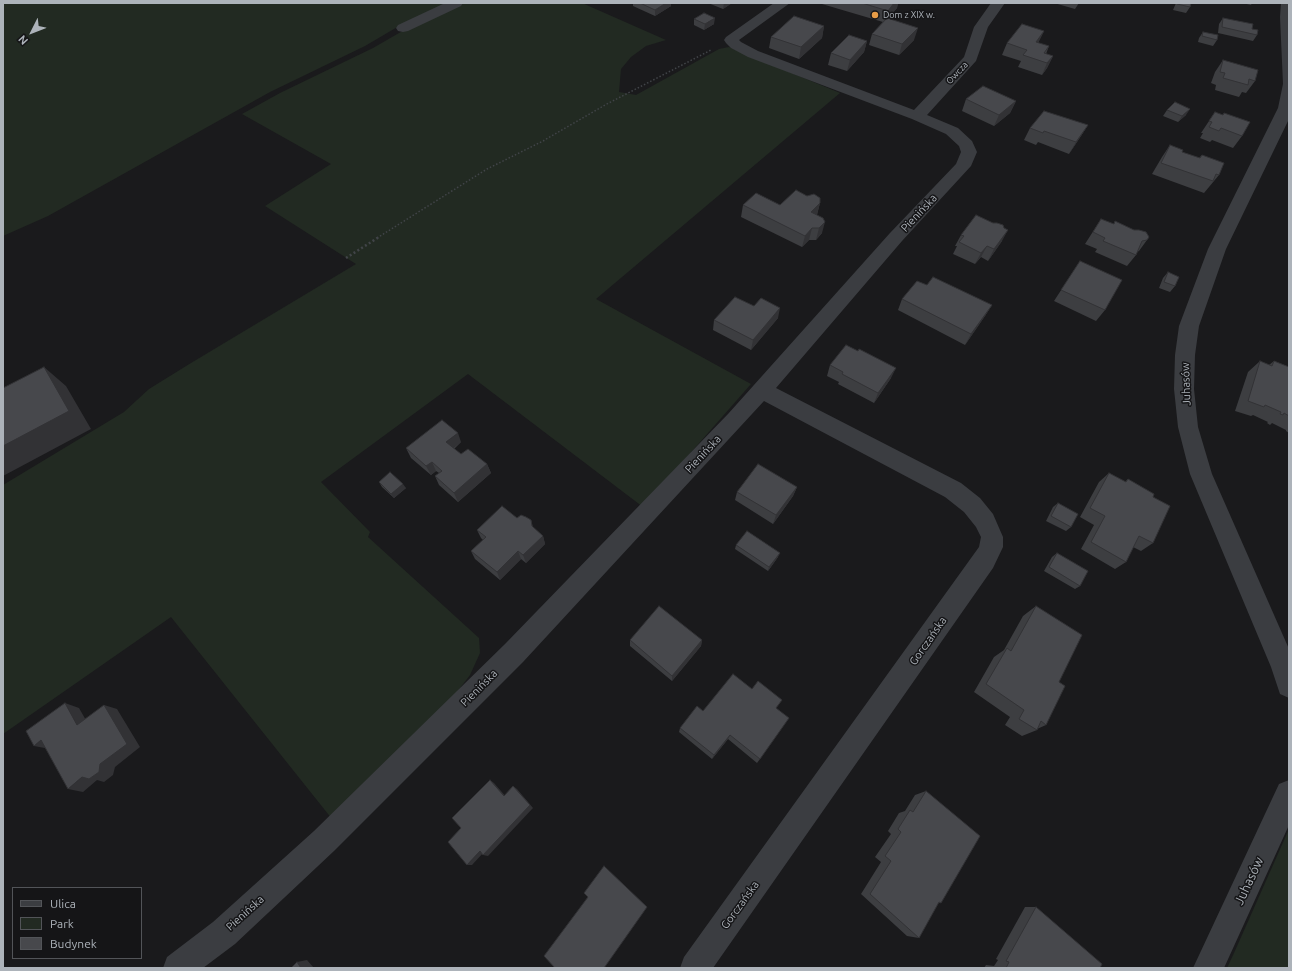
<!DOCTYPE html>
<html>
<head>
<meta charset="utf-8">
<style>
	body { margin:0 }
	#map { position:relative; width:1292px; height:971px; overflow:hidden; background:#1a1a1c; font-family:Ubuntu,sans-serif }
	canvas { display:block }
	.frame { position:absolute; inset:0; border:4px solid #adb3ba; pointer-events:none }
	.legend { position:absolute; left:12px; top:887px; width:130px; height:72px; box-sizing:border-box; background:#151517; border:1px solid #525458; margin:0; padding:5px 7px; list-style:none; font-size:12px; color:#adb3ba }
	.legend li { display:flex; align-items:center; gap:8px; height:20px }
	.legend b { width:20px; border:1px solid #525458 }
	.north { position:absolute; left:12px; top:12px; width:40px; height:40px; -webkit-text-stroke:3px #151517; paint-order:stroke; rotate:228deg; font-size:11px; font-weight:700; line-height:16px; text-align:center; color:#adb3ba }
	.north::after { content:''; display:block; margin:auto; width:14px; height:18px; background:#adb3ba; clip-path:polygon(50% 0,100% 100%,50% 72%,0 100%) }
</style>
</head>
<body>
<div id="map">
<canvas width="1292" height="971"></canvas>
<div class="frame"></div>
<ul class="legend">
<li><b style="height:5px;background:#3b3d41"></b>Ulica</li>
<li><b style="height:11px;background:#222a22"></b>Park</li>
<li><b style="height:11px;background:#47484c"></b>Budynek</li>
</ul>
<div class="north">N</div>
</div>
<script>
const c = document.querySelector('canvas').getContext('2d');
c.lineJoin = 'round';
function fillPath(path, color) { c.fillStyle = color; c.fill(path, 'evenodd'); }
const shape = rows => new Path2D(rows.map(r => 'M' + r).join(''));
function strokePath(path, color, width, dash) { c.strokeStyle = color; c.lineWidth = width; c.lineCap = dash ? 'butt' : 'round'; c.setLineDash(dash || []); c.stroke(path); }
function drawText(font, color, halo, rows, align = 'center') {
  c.font = font + ' Ubuntu,sans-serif'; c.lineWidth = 3; c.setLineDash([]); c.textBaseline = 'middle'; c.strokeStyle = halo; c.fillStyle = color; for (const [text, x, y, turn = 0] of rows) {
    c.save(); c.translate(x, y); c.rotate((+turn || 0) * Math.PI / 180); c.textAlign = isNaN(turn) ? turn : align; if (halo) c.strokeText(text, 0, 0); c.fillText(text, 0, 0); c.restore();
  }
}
fillPath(shape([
	[3,3,451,3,399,26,365,46,270,92,48,216,3,236],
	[461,3,582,3,666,40,646,46,631,57,621,69,619,92,636,95,719,49,729,47,840,93,596,299,751,384,643,507,468,374,321,482,370,532,368,537,479,638,480,653,470,675,444,709,332,819,171,617,3,734,3,485,124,412,149,389,191,363,356,264,265,206,331,164,242,114,280,93,373,48,406,29],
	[1289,829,1289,968,1227,968,1234,953]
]), '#222a22');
strokePath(shape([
	[377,238,487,169,543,141,605,105,711,50]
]), '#414448', 1.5, [1.5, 2]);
strokePath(shape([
	[346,258,379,237]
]), '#414448', 2.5, [2, 2.5]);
fillPath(shape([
	[445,3,463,3,461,6,408,31,403,32,398,31,396,28,398,25,445,3],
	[774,3,790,3,739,40,741,42,758,51,914,110,964,57,974,27,991,3,1005,3,988,27,976,61,927,115,958,128,972,141,977,152,971,166,902,241,776,388,961,483,980,498,993,514,1003,537,1003,547,993,568,713,968,680,968,684,957,979,547,981,537,976,527,964,512,945,497,764,401,523,662,334,851,235,944,203,968,163,968,167,957,213,922,314,831,505,644,728,414,890,233,956,164,961,152,959,146,946,134,912,119,748,57,731,48,726,43,724,40,726,37,774,3],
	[1281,3,1289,3,1289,119,1226,249,1199,326,1195,355,1194,389,1198,427,1212,474,1289,649,1289,698,1280,694,1271,667,1190,474,1178,427,1174,389,1175,355,1179,326,1208,249,1278,108,1283,84,1280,17,1281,3],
	[1289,780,1289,825,1224,968,1193,968,1279,784,1289,780]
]), '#3b3d41');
fillPath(shape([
	[633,3,671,3,671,6,655,16,633,6],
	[708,3,732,3,723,9],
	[823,3,898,3,897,8,888,18,914,40,899,55,869,45,872,34,883,22,822,4],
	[1054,3,1079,3,1075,9],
	[1176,3,1191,3,1190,7,1186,13,1173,10],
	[1242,3,1252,3,1251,5],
	[1223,18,1252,29,1257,35,1253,41,1218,33,1219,24],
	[694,19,714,24,704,30,694,25],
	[824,26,822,38,799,59,769,48,771,37],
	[1044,31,1038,43,1049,46,1046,54,1053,56,1047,68,1042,75,1018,67,1021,61,1002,55,1007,43],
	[1203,32,1217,40,1213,46,1198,42,1199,38],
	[867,41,864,52,847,71,828,65,831,53],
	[1223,60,1255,81,1246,93,1242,92,1239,97,1215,90,1216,85,1211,83,1215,72],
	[966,99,1016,101,1010,113,994,126,962,111],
	[1167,110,1186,115,1178,122,1163,116],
	[1215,112,1242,136,1233,148,1212,140,1210,142,1200,138,1203,133,1201,133],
	[1088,125,1081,136,1069,154,1038,142,1036,145,1024,140,1030,128],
	[1170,145,1182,152,1199,158,1202,155,1219,175,1204,193,1152,174,1162,157],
	[820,203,817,215,822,233,816,240,809,240,802,247,741,217,743,205,780,205],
	[1101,219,1147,240,1139,251,1137,252,1136,255,1127,266,1095,252,1097,249,1085,244],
	[961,235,1002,241,988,261,981,257,975,264,953,254,957,246,955,246],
	[1080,261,1105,310,1096,321,1054,301],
	[1168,272,1175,286,1170,292,1159,288,1163,278],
	[927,285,992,305,985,316,965,345,898,310,902,299],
	[754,306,778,318,751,350,713,330,714,320],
	[1260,361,1269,365,1274,361,1289,367,1289,433,1286,431,1286,430,1272,423,1270,425,1267,423,1268,422,1253,415,1251,416,1235,411,1248,372],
	[830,365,891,378,874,403,838,384,839,382,827,376],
	[461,442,454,449,461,454,487,464,491,473,458,502,439,485,435,476,439,473,436,471,431,475,411,458,406,448],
	[1109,473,1125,482,1128,479,1153,497,1153,543,1141,551,1133,547,1126,562,1115,569,1081,549,1094,525,1080,517,1099,482],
	[379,482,406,488,394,498,382,487],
	[797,487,793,496,773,524,735,500,737,492],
	[1058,503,1071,527,1066,531,1046,521,1053,507],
	[531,520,533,528,543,536,545,544,526,563,521,559,500,580,475,559,471,551,483,540,481,538,477,530],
	[736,545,778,557,768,571,735,549],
	[1057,553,1080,586,1075,589,1044,571,1052,557],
	[1036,606,1059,682,1046,725,1037,729,1037,730,1022,736,1005,725,1010,717,974,692,994,657,1004,650,1023,616],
	[630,640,702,640,701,646,672,681,630,646],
	[776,708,760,759,757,763,728,739,712,759,679,732,680,728,703,711],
	[926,791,941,903,938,903,919,938,907,936,861,894,881,862,875,857,891,834,888,831,899,813,905,811,915,795],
	[1025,907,1036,907,1100,968,984,968,986,965,994,966,998,960,996,959]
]), '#3d3e41');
fillPath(shape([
	[666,3,671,3,671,6,655,16,655,10],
	[724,3,732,3,723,9],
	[894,3,898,3,897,8,885,22,888,11],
	[715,18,714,24,704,30,705,24],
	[824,26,822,38,799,59,801,47],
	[918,28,914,40,899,55,902,44],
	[1044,31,1038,43,1036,42],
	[867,41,864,52,847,71,850,60],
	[1053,56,1047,68,1042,75,1047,63],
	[1016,101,1010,113,994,126,999,115],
	[1190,109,1186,115,1178,122,1182,116],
	[1088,125,1081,136,1069,154,1076,142],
	[820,203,817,214,808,223,811,212],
	[825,222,822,233,816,240,819,228],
	[812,228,809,240,802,247,805,236],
	[1008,230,1002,241,988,261,994,249],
	[987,246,981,257,975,264,981,253],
	[992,305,985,316,965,345,971,334],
	[780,308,778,318,751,350,753,340],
	[44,367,66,386,91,429,3,476,3,446],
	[896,368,891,378,874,403,878,393],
	[458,433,461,442,450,451,446,442],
	[432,462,436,471,431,475,426,466],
	[487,464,491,473,458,502,454,493],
	[403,484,406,488,394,498,391,494],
	[797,487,793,496,773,524,776,515],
	[543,536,545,544,526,563,523,555],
	[518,551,521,559,500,580,497,572],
	[780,553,778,557,768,571,769,567],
	[702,640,701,646,672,681,672,676],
	[65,703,79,708,91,729,77,725],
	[104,705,117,709,140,747,115,767,113,775,104,782,97,780,83,792,68,789,82,777],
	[730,735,728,739,712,759,714,755],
	[41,740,50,749,34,746],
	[490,780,494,783,507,798,504,796],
	[513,786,517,789,533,808,488,856,483,855],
	[480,851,484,852,472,865,467,865],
	[307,960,314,968,301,968,297,962]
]), '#323235');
const building = shape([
	[640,3,666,3,655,10,640,3],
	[862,3,894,3,888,11,862,3],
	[1177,3,1191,3,1190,7,1177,4,1177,3],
	[704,13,715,18,705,24,694,19,704,13],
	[794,16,824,26,801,47,771,37,794,16],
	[887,18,918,28,902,44,872,34,887,18],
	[1223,18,1253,24,1252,29,1258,30,1257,35,1222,27,1223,18],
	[1022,24,1044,31,1036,42,1049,46,1044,53,1053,56,1047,63,1023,55,1027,50,1007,43,1022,24],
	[1203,32,1218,35,1217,40,1202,36,1203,32],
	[849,35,867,41,850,60,831,53,849,35],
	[1223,60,1258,70,1255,81,1249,79,1248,85,1223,78,1225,73,1220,72,1223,60],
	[983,86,1016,101,999,115,966,99,983,86],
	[1175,102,1190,109,1182,116,1167,110,1175,102],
	[1044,111,1088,125,1076,142,1044,131,1043,133,1030,128,1044,111],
	[1215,112,1223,115,1224,113,1250,122,1242,136,1221,128,1219,131,1209,127,1212,122,1209,121,1215,112],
	[1170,145,1183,150,1182,152,1200,158,1202,155,1224,163,1219,175,1216,174,1213,181,1161,163,1170,145],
	[796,190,807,196,814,194,820,198,820,203,811,212,823,218,825,222,819,228,812,228,805,236,743,205,756,193,780,205,796,190],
	[976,215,993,223,997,223,1003,225,1004,228,1008,230,994,249,987,246,981,253,959,242,964,236,961,235,976,215],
	[1101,219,1114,224,1115,221,1134,230,1139,230,1146,232,1149,237,1147,240,1142,241,1136,255,1103,241,1105,238,1093,232,1101,219],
	[1080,261,1122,280,1105,310,1061,290,1080,261],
	[1168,272,1179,277,1175,286,1164,282,1168,272],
	[933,277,992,305,971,334,902,299,917,281,927,285,933,277],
	[735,297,754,306,761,298,780,308,753,340,714,320,735,297],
	[846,345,858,351,859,349,896,368,878,393,842,374,843,372,830,365,846,345],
	[1260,361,1272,366,1274,361,1289,367,1289,416,1284,413,1283,415,1280,414,1281,412,1265,405,1264,407,1248,401,1260,361],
	[44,367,69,411,3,446,3,388,44,367],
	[442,420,458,433,446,442,461,454,468,449,487,464,454,493,435,476,442,471,432,462,426,466,406,448,442,420],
	[758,464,797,487,776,515,737,492,758,464],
	[390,472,403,484,391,494,379,482,390,472],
	[1109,473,1126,482,1128,479,1154,494,1153,497,1170,506,1153,543,1139,536,1126,562,1091,542,1105,516,1090,508,1109,473],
	[1058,503,1078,514,1071,527,1051,516,1058,503],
	[502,506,517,518,521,515,526,517,531,520,532,526,543,536,523,555,518,551,497,572,471,551,486,537,477,530,502,506],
	[747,531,780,553,769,567,736,545,747,531],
	[1057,553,1088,571,1080,586,1049,567,1057,553],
	[659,606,702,640,672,676,630,640,659,606],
	[1036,606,1082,635,1059,682,1065,686,1046,725,1041,721,1037,730,1019,719,1024,710,986,684,1007,648,1011,651,1036,606],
	[733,674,752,689,758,681,782,700,776,708,789,718,760,759,730,735,714,755,680,728,697,706,703,711,733,674],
	[65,703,77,725,104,705,127,744,100,764,99,772,89,779,82,777,68,789,41,740,34,746,26,731,65,703],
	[490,780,504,796,513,786,530,805,483,855,480,851,467,865,448,842,461,828,452,818,490,780],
	[926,791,980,836,941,903,939,902,919,938,870,894,891,861,885,856,901,832,898,829,910,810,913,812,926,791],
	[604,866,647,907,604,968,555,968,544,956,588,897,584,893,604,866],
	[1036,907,1102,964,1100,968,1006,968,1009,962,1006,961,1036,907],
	[297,962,301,968,291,968,297,962]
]);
fillPath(building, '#47484c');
strokePath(building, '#323235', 1);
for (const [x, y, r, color] of [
	[875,15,4,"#e79c47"]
]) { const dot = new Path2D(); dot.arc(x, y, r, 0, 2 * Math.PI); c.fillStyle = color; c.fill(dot); strokePath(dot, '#151517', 1.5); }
drawText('9px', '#adb3ba', '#151517', [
	["Dom z XIX w.",883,15]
], 'left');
drawText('9px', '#adb3ba', '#151517', [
	["Owcza",957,73,-47]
]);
drawText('11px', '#adb3ba', '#151517', [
	["Pienińska",919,213,-47],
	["Juhasów",1186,384,-92],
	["Pienińska",703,454,-47],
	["Gorczańska",928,641,-55],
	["Pienińska",479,688,-45],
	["Gorczańska",740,905,-54],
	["Pienińska",245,913,-42]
]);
drawText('13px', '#adb3ba', '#151517', [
	["Juhasów",1249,881,-65]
]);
</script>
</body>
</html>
